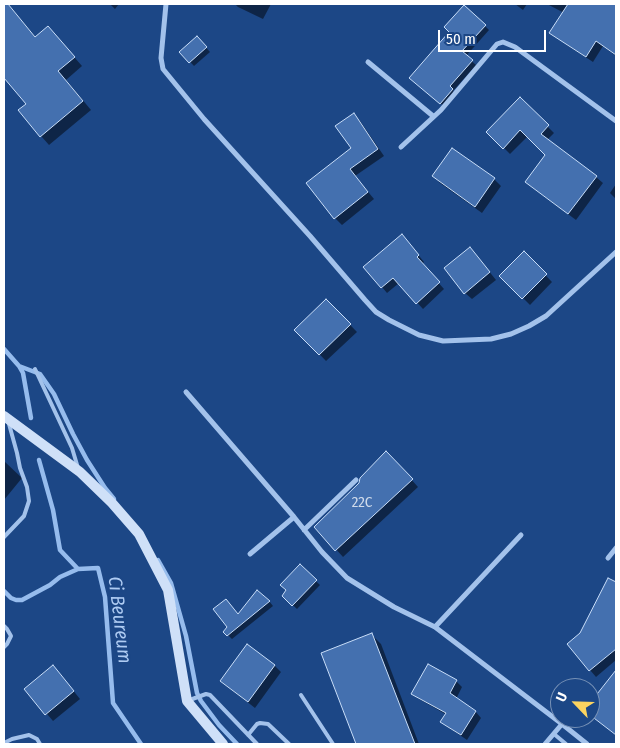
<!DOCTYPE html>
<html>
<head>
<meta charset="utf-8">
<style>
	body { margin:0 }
	#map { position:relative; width:620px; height:748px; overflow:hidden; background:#1c4786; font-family:"Fira Sans Condensed",sans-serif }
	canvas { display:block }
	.frame { position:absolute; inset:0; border:5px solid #fff; pointer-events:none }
	.north { position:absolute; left:550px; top:678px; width:50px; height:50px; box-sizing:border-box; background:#1c4786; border:1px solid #7791b6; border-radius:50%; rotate:294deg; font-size:14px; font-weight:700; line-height:20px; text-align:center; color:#fff }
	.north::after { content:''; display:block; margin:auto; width:18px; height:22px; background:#fcd460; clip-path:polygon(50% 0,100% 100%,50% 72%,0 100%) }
	.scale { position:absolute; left:438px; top:30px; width:108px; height:22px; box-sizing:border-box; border:2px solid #fff; border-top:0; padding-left:6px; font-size:15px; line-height:18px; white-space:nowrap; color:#fff; -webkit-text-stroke:4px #1c4786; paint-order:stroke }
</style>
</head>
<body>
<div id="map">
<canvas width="620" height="748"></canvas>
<div class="frame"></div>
<div class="north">U</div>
<div class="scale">50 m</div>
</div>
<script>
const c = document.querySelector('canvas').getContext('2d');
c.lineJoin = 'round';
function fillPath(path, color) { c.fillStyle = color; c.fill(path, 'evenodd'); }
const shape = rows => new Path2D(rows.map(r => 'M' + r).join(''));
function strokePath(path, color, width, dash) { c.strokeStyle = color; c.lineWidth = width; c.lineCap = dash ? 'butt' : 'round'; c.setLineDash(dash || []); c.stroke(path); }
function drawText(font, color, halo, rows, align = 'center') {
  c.font = font + ' "Fira Sans Condensed",sans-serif'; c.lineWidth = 4; c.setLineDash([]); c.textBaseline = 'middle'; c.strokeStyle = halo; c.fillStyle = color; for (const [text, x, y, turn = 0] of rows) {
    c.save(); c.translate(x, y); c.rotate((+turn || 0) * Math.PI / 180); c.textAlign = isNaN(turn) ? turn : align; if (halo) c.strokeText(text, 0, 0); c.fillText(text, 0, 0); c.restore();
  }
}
fillPath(shape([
	[4,4,8,4,36,38,48,27,82,66,66,80,91,110,49,145,19,111,27,104,4,76],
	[110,4,119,4,115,9],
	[235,4,271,4,263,19,238,7],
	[515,4,527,4,523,10],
	[547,4,574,4,568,15],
	[586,4,616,4,616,56,603,46,593,62,567,45,561,39],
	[485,26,489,30,466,56,476,65,453,91,456,94,445,107,415,82,450,32],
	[201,42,210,52,194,66,181,52],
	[520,99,554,133,547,140,596,177,603,183,576,220,533,188,526,182,546,155,528,136,510,154,488,132],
	[353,114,360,121,384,156,355,176,374,199,342,225,335,218,308,184,352,148],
	[453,149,494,179,501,186,482,213,440,183,434,176],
	[616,184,616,199,610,193],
	[408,242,424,262,422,264,444,289,423,309,399,283,387,293,382,287],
	[524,253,552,282,530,305,501,276],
	[476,255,496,280,472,299,465,293],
	[326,300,357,332,326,361,296,330],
	[393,459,418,487,343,557,316,527],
	[4,461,22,478,4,500],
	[300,566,320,585,297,609,283,596],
	[608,580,616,584,616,660,596,677,590,670,581,634],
	[269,601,273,606,232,639,225,632],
	[372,635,381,644,419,744,357,744,323,654],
	[275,666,281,672,255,708,228,687,222,681],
	[616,672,616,735,590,714,590,705],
	[60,674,80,699,53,721,26,689],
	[456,681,462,687,456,699,476,712,481,718,467,740,448,727,442,722,447,715,419,699,413,693]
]), '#0007');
strokePath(shape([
	[4,349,19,366,23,373,31,418],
	[19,366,40,374,54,394,73,434,87,460,105,488,114,499],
	[39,460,53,510,60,550,78,569,98,568,105,597,113,703,141,744],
	[158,560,171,583,186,636,197,693,201,701,219,725,237,744],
	[4,591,11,598,16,600,22,600,50,585,60,577,78,569]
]), '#96bced', 4.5);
const building = shape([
	[4,4,8,4,35,37,48,26,75,57,58,71,83,101,40,137,18,110,26,104,4,78,4,4],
	[568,4,616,4,616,55,596,41,586,57,549,33,568,4],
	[464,5,486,25,462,51,473,60,450,86,453,89,440,104,409,78,449,32,444,27,464,5],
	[197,36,207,47,189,63,179,52,197,36],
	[520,97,549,125,541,134,597,176,568,214,525,182,545,155,520,130,503,149,486,132,520,97],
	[354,113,378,149,350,169,368,192,334,219,306,183,351,148,335,126,354,113],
	[452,148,495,178,475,207,432,176,452,148],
	[402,234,419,255,417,257,440,282,416,304,393,278,381,288,363,267,402,234],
	[470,247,490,272,464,294,444,268,470,247],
	[524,251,547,274,522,299,499,276,524,251],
	[326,299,351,324,319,355,294,330,326,299],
	[386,451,413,479,335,551,314,527,359,483,360,478,386,451],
	[300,564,317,580,292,606,282,596,286,590,280,585,300,564],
	[608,578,616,582,616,649,589,671,567,644,580,633,608,578],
	[257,590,270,601,227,636,223,632,227,627,213,609,226,599,238,614,257,590],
	[372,633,406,721,415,744,356,744,321,653,372,633],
	[247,644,275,665,248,702,220,681,247,644],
	[428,664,457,680,450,693,476,711,461,735,440,722,446,713,411,694,428,664],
	[53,665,74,691,45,715,24,689,53,665],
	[616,670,616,735,590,715,590,703,616,670]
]);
fillPath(building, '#4470af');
strokePath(building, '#c8ddf8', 1);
strokePath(shape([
	[35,369,72,448,78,468],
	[4,537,24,516,29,501,27,487,20,468,17,453,9,424],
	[4,626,7,629,11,636,7,644,4,647],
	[301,695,333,744],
	[187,701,206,694,210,695,257,744],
	[554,734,566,744],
	[248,735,257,724,260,723,268,724,289,744],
	[4,743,12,739,29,735,37,739,40,744]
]), '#a3c2eb', 4);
strokePath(shape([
	[166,4,161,58,163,69,204,119,310,236,365,300,376,312,389,320,419,335,443,341,491,339,511,334,529,326,546,316,616,252],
	[368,62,433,116],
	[401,147,441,110,497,44,503,42,515,47,616,121],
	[186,392,294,517,322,552,347,578,394,607,435,627,562,724,587,744],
	[304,530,356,480],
	[250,554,294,517],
	[608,558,616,548],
	[435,627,521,535],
	[545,744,562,724]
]), '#a3c2eb', 5);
strokePath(shape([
	[4,416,80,472,112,503,139,534,168,590,187,701,223,744]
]), '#cfe0f8', 10);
drawText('15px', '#d0dbeb', null, [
	["22C",362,503]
]);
drawText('italic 19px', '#afccf3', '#1c4786', [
	["Ci Beureum",119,620,83]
]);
</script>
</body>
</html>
